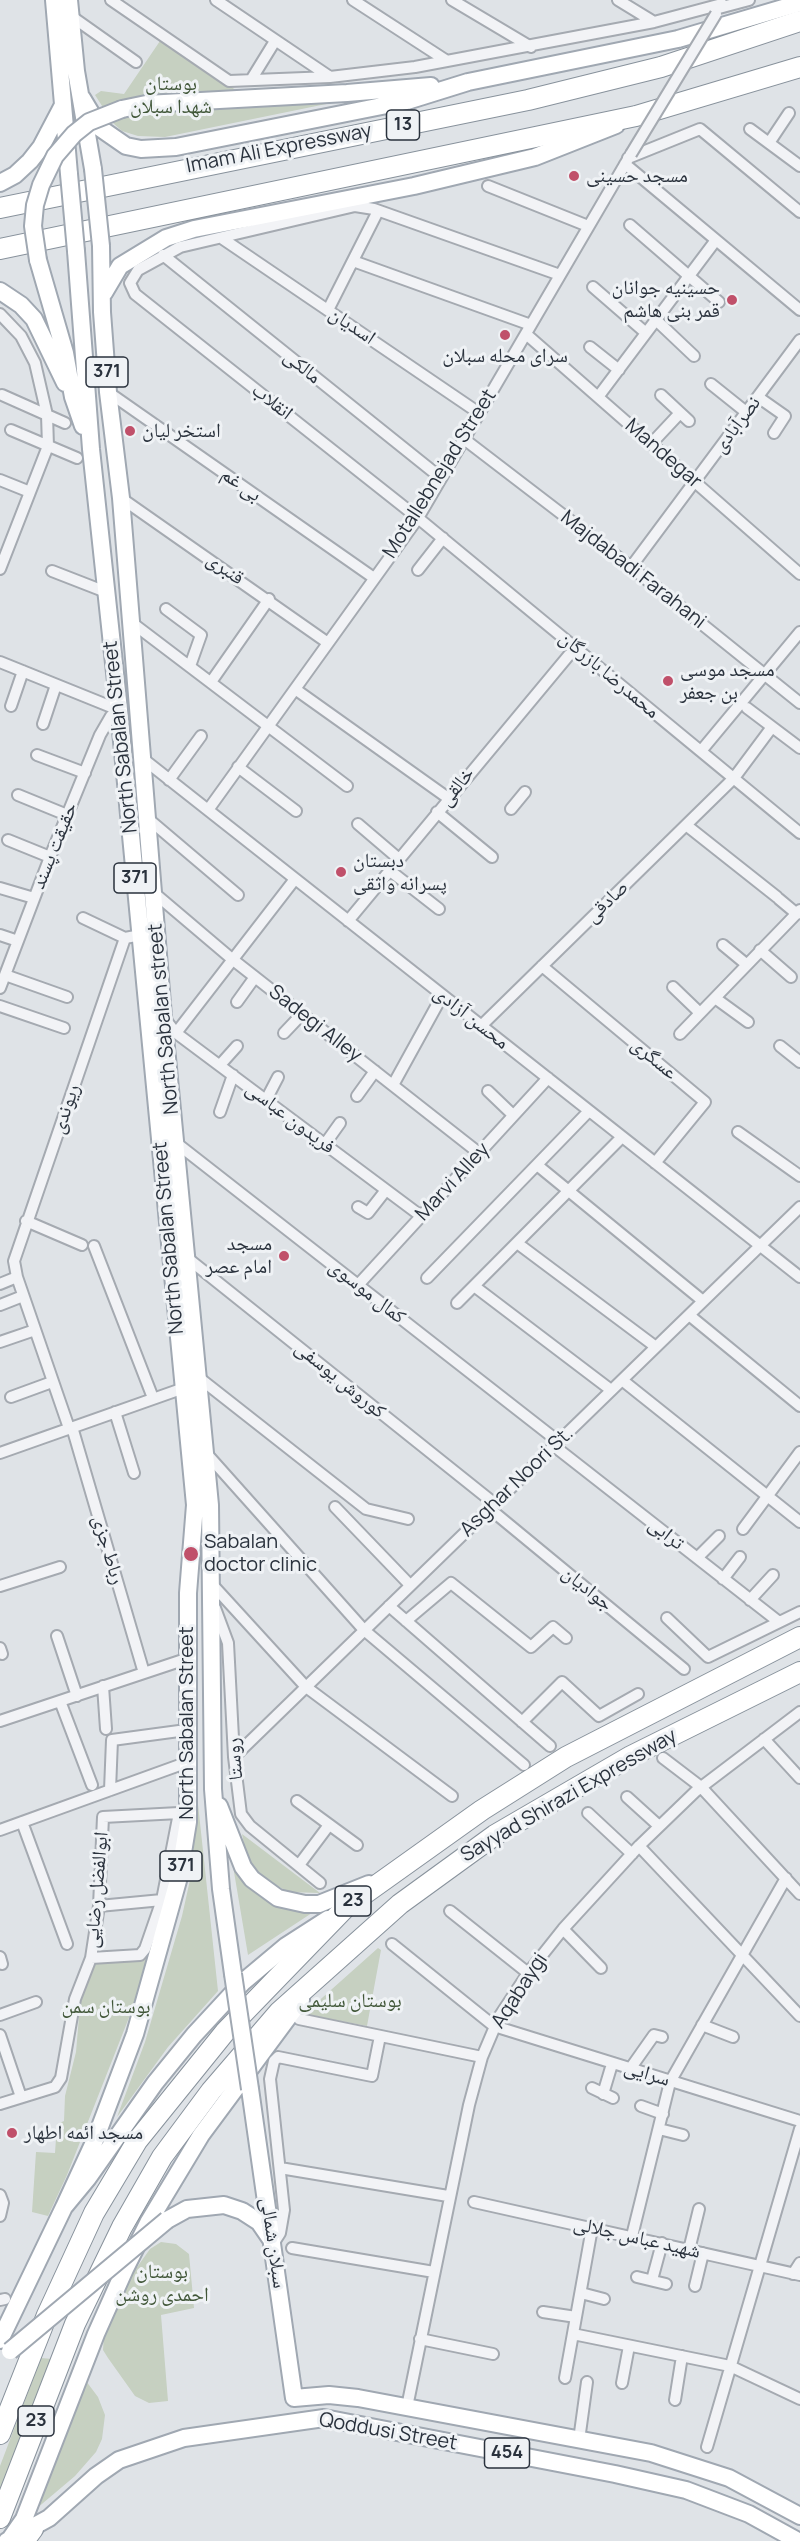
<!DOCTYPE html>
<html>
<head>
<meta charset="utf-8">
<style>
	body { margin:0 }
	canvas { display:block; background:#dfe3e7 }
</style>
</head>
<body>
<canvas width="800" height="2541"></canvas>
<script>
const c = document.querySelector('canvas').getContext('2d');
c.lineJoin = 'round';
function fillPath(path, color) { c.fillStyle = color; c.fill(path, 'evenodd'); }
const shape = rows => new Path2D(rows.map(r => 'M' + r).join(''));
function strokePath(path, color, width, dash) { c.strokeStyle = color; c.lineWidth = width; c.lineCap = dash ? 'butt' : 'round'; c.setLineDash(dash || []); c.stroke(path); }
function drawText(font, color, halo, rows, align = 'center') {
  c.font = font + ' Manrope,"Noto Naskh Arabic",sans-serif'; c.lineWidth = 6; c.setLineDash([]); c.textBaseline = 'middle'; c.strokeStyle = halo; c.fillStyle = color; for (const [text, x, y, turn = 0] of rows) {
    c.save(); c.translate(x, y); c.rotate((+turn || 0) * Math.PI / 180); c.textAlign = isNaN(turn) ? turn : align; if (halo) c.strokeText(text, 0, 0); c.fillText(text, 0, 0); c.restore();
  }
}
fillPath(shape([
	[160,41,259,105,336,102,165,137,138,136,122,131,113,123,95,95,101,91,124,94],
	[198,1804,218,1991,168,2047,117,2117,145,2042,182,1916,190,1880],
	[242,1834,320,1893,288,1892,258,1874,246,1854],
	[233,1866,242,1878,284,1906,303,1912,318,1909,248,1955],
	[378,1948,381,1950,367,2026,304,2014],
	[148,1959,130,2015,67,2175,48,2216,32,2212,36,2152,55,2153,57,2124,64,2121,65,2096,76,2052,80,2005,93,1963],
	[161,2242,176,2244,189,2254,194,2308,161,2315,168,2401,149,2403,135,2396,108,2358,103,2350,104,2336,130,2277,150,2249],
	[41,2358,53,2359,0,2496,0,2466],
	[86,2381,98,2397,105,2415,102,2439,96,2452,75,2476,36,2509]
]), '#c6d0c1');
const street = shape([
	[111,0,229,81,330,77,415,67,654,22,722,4],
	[216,0,330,77],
	[353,0,447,61],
	[452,0,531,47],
	[618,0,654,22],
	[719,8,749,0],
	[71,16,136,62],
	[251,80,275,41],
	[750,129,800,166],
	[769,143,789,113],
	[628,158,700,129,800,212],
	[625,164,800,310],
	[488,186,588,226],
	[630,225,719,302],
	[223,239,479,413],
	[163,255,441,478],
	[353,261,531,325],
	[560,275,374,209,355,206,180,247,138,270,130,283,135,294,418,518,800,833],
	[593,287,646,333],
	[328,310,378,211],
	[0,314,21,336,35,363,47,415,48,446,0,569],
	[656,320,694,356],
	[526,334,800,574],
	[590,347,619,370],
	[711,384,746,412],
	[108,392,374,578],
	[2,395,65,423],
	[661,395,689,421],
	[598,397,716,240],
	[758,397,785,416,774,433],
	[11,430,77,458],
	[464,439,631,567,800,703],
	[651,444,680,413],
	[0,480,30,492],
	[121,498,328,643],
	[631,567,800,340],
	[418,570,443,538],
	[52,571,106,592],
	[166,609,201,635,190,666],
	[131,622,347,786],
	[0,662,119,710],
	[211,682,269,599],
	[295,689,448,798],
	[11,706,23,671],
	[747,708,800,748],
	[43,724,56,685],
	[701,751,800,632],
	[37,755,85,773],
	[142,758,800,1277],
	[238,767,296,811],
	[169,780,201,736],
	[18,795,67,815],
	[511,809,525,792],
	[208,810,418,518,631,154],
	[437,812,492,857],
	[146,817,238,895],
	[358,824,399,859],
	[686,825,777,897],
	[8,840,50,857],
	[389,870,439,909],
	[0,888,34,898],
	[153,892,232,959,479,1153],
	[779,899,797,914],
	[83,918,125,938],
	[348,921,569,655],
	[0,935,18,941],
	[723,945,746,964],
	[760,950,791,977],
	[542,966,705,1102,655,1163],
	[5,975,67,997],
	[673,987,700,1013],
	[0,988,50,857,100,735,111,716,119,710],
	[715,998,748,1022],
	[237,1002,255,977],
	[0,1006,64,1028],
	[165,1019,176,1033,421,1216],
	[481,1026,734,778,772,727],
	[176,1033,295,879],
	[284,1033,302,1014],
	[680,1034,800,910],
	[780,1046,800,1062],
	[220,1065,237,1046],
	[393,1085,442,996],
	[488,1091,513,1115],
	[357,1096,375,1071],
	[266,1100,278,1077],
	[220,1112,233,1075],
	[738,1132,800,1176],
	[175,1142,559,1442],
	[325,1144,340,1123],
	[537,1165,703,1301],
	[358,1207,368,1213,386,1190],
	[26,1221,82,1245],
	[517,1243,656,1347],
	[94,1246,153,1398],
	[186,1257,495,1504],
	[427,1278,589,1111],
	[0,1284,17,1277],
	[358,1285,548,1078],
	[474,1286,611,1390],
	[457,1303,622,1137],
	[0,1305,23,1296],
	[689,1315,800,1406],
	[0,1342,35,1330],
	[198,1377,366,1509,408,1519],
	[622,1380,800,1522],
	[11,1397,52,1382],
	[115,1412,134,1473],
	[72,1427,144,1673],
	[69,1428,17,1277,14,1261,125,938,141,935],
	[554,1446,779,1622],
	[0,1453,184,1388],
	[206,1453,364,1630,524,1765],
	[335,1507,410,1585],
	[490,1509,684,1669],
	[743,1529,800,1452],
	[697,1558,719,1536],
	[723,1579,740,1557],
	[210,1582,306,1687,452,1796],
	[0,1586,60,1567],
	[750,1600,773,1575],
	[389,1606,550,1746],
	[215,1608,228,1643,234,1757,241,1814,250,1826,320,1883],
	[667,1618,708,1657,800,1612],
	[406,1621,451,1583,531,1647,553,1627,566,1638],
	[57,1636,77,1696],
	[0,1648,2,1654],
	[103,1686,106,1729],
	[60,1701,92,1785],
	[0,1721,189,1658],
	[522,1722,562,1682,599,1716,638,1694],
	[764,1739,800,1778],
	[234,1757,800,1207],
	[663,1758,701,1787,800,1894],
	[110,1790,112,1740,179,1731],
	[627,1797,659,1826],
	[297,1801,357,1845],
	[588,1813,632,1854],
	[22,1822,67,1944],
	[0,1830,188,1762],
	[639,1846,800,2016],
	[299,1865,329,1825],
	[99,1906,162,1900],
	[450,1911,528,1973],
	[563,1929,601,1968],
	[392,1944,494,2026,800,2121],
	[0,1957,2,1964],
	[0,2015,36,2002],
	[299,2019,482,2057],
	[702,2025,733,2037],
	[0,2035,21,2097],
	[630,2069,654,2035,662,2037],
	[592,2088,613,2098],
	[603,2094,612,2064],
	[0,2104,55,2087,61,2078,75,1999,91,1958,99,1906,103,1817,179,1813,162,1900,145,1949,140,1955,91,1958],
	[641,2106,663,2114],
	[659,2129,683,2135],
	[280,2168,448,2196],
	[0,2195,3,2203,0,2216],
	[474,2202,800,2275],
	[632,2236,670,2082,786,1878],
	[273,2244,280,2233,284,2210,270,2079,274,2061,278,2057,372,2076,380,2036],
	[292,2248,434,2272],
	[689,2250,699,2209],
	[793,2274,800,2263],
	[637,2277,666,2284],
	[652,2280,662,2243],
	[695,2286,703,2253],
	[581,2293,604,2299],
	[0,2300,5,2299],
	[543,2312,576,2317],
	[573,2334,730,2366,800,2399],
	[420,2339,493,2354],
	[565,2378,592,2228],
	[622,2383,629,2346],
	[675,2400,682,2356],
	[407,2407,469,2105,482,2057,499,2017,528,1973,563,1929,639,1846,696,1791,800,1712],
	[579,2440,587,2382],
	[707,2447,800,2129]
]);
const primary = shape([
	[54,0,69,174],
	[69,0,76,71,93,169],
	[82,98,100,128,126,146,141,149,176,147,407,101,468,82,678,39,800,3],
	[122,109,146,104,347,93,431,86],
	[0,183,15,175,30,161,41,147,62,107],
	[101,246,102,312,108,392,121,498,163,1016,210,1505,213,1789,221,1889,233,1974],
	[38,260,65,353,73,397,83,426],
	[0,291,21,305,34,319,65,383],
	[104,293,120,266,166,238,194,229,414,186,535,157,616,125],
	[219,1806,243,1867,252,1879,278,1898,305,1904,319,1904,369,1884],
	[250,2089,294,2398,329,2395,358,2398,651,2453,729,2478,800,2516],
	[64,2207,95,2140,135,2034,179,1877,188,1822,188,1593,195,1505,119,710,91,449,76,251],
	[167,2220,187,2209,224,2205,242,2211,259,2222,270,2238],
	[0,2340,64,2207,88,2178,155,2083,194,2035,243,1982,286,1946,328,1919],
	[10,2539,24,2519,96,2334,125,2269,148,2223,201,2135,301,2000],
	[7,2541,49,2518,96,2476,119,2460,184,2438,324,2418,615,2474,686,2490,749,2514,798,2541]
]);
const highway = shape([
	[0,208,528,100,661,67,800,21],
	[0,249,636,116,800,67],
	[0,2434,47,2315,94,2213,137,2141,225,2032,346,1907,482,1810,566,1757,800,1637],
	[0,2518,75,2324,122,2227,162,2157,211,2091,279,2012,400,1904,495,1835,631,1756,800,1672],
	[24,2541,33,2529]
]);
strokePath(street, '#a5aab1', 14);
strokePath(primary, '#a0a8b2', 20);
strokePath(highway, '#88929c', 22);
strokePath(street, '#f2f3f6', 10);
strokePath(primary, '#fff', 16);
strokePath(highway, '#fff', 20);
const streetBridge = shape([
	[631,154,716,14]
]);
const primaryBridge = shape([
	[93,169,101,246],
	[69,174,76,251],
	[38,260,33,226,35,205,41,185,55,156,74,134,89,122,122,109],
	[233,1974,250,2089],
	[10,2351,167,2220]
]);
strokePath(streetBridge, '#a5aab1', 14, []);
strokePath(primaryBridge, '#a0a8b2', 20, []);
strokePath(streetBridge, '#f2f3f6', 10);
strokePath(primaryBridge, '#fff', 16);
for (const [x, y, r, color] of [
	[574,176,6,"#c0506a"],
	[732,300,6,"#c0506a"],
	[505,335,6,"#c0506a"],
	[130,431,6,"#c0506a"],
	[668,681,6,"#c0506a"],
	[341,872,6,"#c0506a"],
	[284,1256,6,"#c0506a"],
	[191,1554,8,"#c0506a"],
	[12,2133,6,"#c0506a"]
]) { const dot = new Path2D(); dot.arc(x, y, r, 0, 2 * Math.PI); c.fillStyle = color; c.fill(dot); strokePath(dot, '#eff2f5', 2); }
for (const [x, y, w] of [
	[403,125,33],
	[107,372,42],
	[135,878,42],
	[181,1866,42],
	[353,1901,36],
	[36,2421,36],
	[507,2453,45]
]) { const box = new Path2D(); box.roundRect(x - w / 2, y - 15, w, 30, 4.5); c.fillStyle = '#eff2f5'; c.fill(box); strokePath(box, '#2a323d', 1.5); }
drawText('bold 18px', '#2a323d', null, [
	["13",403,125],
	["371",107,372],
	["371",135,878],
	["371",181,1866],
	["23",353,1901],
	["23",36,2421],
	["454",507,2453]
]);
drawText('20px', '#415739', '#eff2f5', [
	["بوستان",171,84],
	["شهدا سبلان",171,107],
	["بوستان سلیمی",350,2001],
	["بوستان سمن",106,2007],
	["بوستان",162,2272],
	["احمدی روشن",162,2295]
]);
drawText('20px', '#2a323d', '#eff2f5', [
	["Imam Ali Expressway",279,149,-11],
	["اسدیان",352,326,34],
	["مالکی",302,367,39],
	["انقلاب",272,402,38],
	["نصرآبادی",737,425,-53],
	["Mandegar",663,454,41],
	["Motallebnejad Street",440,474,-58],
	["بی غم",241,485,35],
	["قنبری",225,569,35],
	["Majdabadi Farahani",633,570,38],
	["محمدرضا بازرگان",609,675,40],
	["North Sabalan Street",121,737,-96],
	["خالقی",457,787,-51],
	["حقیقت پسند",55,846,-68],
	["صادقی",607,902,-44],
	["محسن آزادی",471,1018,38],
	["North Sabalan street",164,1019,-95],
	["Sadegi Alley",315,1024,38],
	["عسگری",654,1059,40],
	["ریوندی",66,1109,-71],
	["فریدون عباسی",290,1118,37],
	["Marvi Alley",453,1182,-47],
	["North Sabalan Street",169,1238,-95],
	["کمال موسوی",367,1292,38],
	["کوروش یوسفی",340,1380,39],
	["Asghar Noori St.",517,1482,-44],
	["ترابی",666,1534,38],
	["رباط جزی",108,1550,74],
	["جوادیان",587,1589,39],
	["North Sabalan Street",187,1723,-90],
	["روستا",235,1759,-95],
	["Sayyad Shirazi Expressway",569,1796,-30],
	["ابوالفضل رضایی",97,1890,-85],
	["Aqabaygi",520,1991,-57],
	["سرایی",647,2074,17],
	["شهید عباس جلالی",637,2238,13],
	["سبلان شمالی",273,2243,82],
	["Qoddusi Street",388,2432,10]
]);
drawText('20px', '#2a323d', '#eff2f5', [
	["مسجد حسینی",586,176],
	["حسینیه جوانان",720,288,"right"],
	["قمر بنی هاشم",720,311,"right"],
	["سرای محله سبلان",505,356,"center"],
	["استخر لیان",142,431],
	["مسجد موسی",680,670],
	["بن جعفر",680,693],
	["دبستان",353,861],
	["پسرانه واثقی",353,884],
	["مسجد",272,1244,"right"],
	["امام عصر",272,1267,"right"],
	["Sabalan",204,1542],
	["doctor clinic",204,1565],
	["مسجد ائمه اطهار",24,2133]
], 'left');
</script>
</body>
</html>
